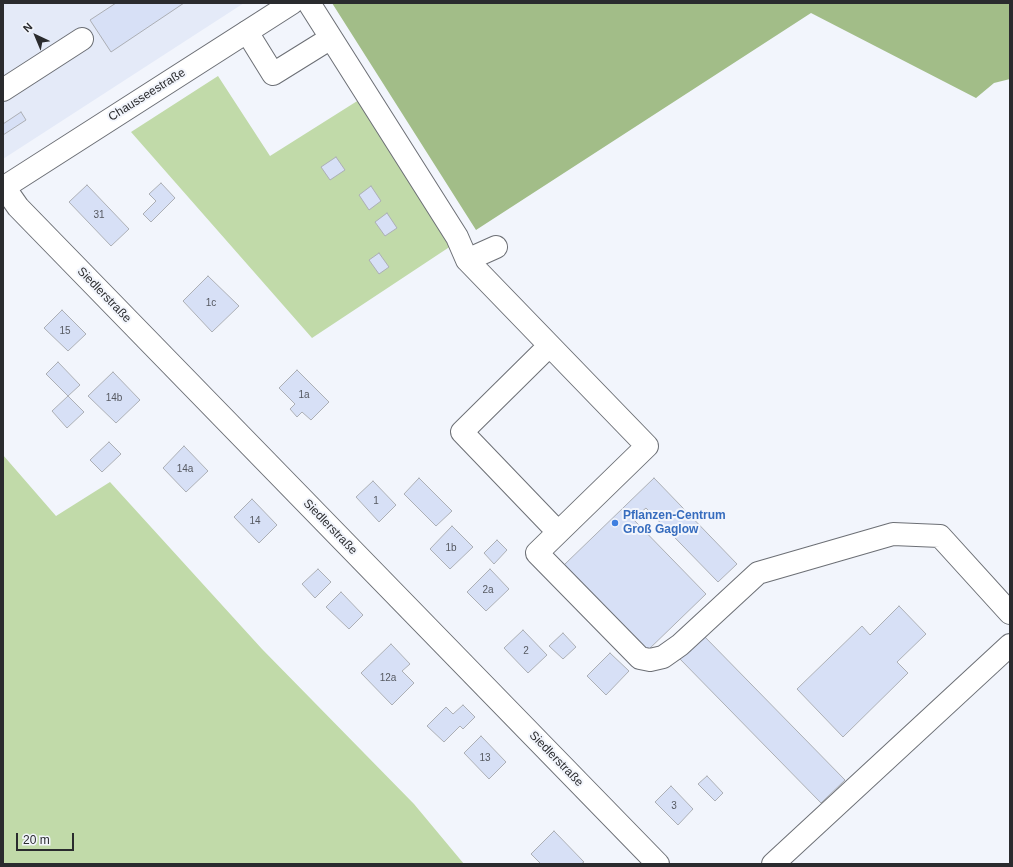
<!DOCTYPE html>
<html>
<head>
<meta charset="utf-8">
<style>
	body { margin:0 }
	#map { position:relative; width:1013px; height:867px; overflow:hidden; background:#f2f5fc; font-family:Arial,sans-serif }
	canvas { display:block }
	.frame { position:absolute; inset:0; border:4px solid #2a2b2e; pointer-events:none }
	.north { position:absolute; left:16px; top:16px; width:40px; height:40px; -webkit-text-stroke:3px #f2f5fc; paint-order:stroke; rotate:316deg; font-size:11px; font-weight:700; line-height:16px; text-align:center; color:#2a2b2e }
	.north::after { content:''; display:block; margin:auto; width:14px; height:18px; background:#2a2b2e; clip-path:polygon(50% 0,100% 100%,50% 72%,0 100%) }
	.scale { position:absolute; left:16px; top:833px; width:58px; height:18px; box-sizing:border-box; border:2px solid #2a2b2e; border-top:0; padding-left:5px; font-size:12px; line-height:14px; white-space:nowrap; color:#2a2b2e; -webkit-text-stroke:3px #f2f5fc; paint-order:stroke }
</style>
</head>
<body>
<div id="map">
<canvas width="1013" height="867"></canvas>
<div class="frame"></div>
<div class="north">N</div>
<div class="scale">20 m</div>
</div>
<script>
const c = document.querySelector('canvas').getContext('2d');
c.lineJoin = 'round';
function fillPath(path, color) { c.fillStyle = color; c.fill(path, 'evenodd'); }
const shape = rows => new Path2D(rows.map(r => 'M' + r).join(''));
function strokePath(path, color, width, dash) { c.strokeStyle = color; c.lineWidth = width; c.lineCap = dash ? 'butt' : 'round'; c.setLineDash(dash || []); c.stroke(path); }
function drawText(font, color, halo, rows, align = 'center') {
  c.font = font + ' Arial,sans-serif'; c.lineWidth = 4; c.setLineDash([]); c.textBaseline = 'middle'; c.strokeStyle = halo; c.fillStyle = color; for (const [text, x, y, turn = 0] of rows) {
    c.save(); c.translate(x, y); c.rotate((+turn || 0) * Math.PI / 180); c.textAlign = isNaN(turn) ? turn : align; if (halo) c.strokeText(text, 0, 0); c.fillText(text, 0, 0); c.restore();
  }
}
fillPath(shape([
	[3,3,244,3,3,159]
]), '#e4eaf8');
fillPath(shape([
	[218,76,270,156,362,98,454,244,312,338,131,132],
	[3,455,56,516,110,482,262,649,414,804,464,864,3,864]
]), '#c1daa9');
fillPath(shape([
	[332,3,1010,3,1010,79,994,83,976,98,811,13,476,230]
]), '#a2bd88');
const building = shape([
	[116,3,184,3,111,52,90,20,116,3],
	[21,112,26,120,3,135,3,124,21,112],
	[336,157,345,170,330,180,321,167,336,157],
	[161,183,175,198,151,222,143,214,156,201,149,194,161,183],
	[87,185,129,229,111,246,69,202,87,185],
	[371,186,381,201,369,210,359,195,371,186],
	[387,213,397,228,385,236,375,222,387,213],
	[379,253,389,267,379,274,369,260,379,253],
	[208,276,239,306,212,332,183,301,208,276],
	[62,310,86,334,68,351,44,328,62,310],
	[58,362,80,385,68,396,46,374,58,362],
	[297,370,329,402,311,420,302,412,297,417,290,409,295,404,279,388,297,370],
	[113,372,140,400,116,423,88,396,113,372],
	[68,396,84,412,67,428,52,411,68,396],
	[109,442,121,454,102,472,90,460,109,442],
	[184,446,208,471,186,492,163,468,184,446],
	[419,478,452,511,436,526,404,494,419,478],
	[654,478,737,564,718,582,646,508,633,519,706,594,647,651,564,565,654,478],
	[373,481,396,505,379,522,356,497,373,481],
	[252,499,277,525,259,543,234,517,252,499],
	[452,526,473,547,450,569,430,549,452,526],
	[497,540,507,550,494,564,484,553,497,540],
	[318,569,331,582,315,598,302,584,318,569],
	[490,569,509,589,486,611,467,592,490,569],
	[341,592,363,615,349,629,326,607,341,592],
	[899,606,926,634,897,662,908,673,843,737,797,689,862,626,870,635,899,606],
	[523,630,547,655,528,673,504,648,523,630],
	[563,633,576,647,563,659,549,646,563,633],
	[703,635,845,780,821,803,679,658,703,635],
	[391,644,410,664,402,671,414,683,392,705,361,673,391,644],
	[610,653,629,671,606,695,587,676,610,653],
	[463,705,475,717,463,729,460,726,444,742,427,726,446,707,453,714,463,705],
	[481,736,506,762,489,779,464,753,481,736],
	[707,776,723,793,715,801,698,784,707,776],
	[671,786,693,809,678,825,655,802,671,786],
	[554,831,584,862,581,864,541,864,531,854,554,831]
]);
fillPath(building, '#d7e0f6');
strokePath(building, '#acafb5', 1);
const minor = shape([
	[309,3,457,237,467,260,647,446,537,553,640,658,650,660,663,657,680,645,758,573,893,534,940,536,1010,613],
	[247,32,273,74,331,38],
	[3,90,82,39],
	[4,187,18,207,658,864],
	[467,260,496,247],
	[549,346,462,432,558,532],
	[773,864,1010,645]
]);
const major = shape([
	[3,188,292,3]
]);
strokePath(minor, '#6c6f75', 24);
strokePath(major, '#6c6f75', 24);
strokePath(minor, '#fff', 22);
strokePath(major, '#fff', 22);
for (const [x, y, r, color] of [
	[615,523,4,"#3f7fe0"]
]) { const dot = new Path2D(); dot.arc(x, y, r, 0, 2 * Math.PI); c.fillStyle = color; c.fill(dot); strokePath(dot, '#f2f5fc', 1.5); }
drawText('10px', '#555860', null, [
	["31",99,215],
	["1c",211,303],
	["15",65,331],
	["1a",304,395],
	["14b",114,398],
	["14a",185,469],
	["1",376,501],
	["14",255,521],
	["1b",451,548],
	["2a",488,590],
	["2",526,651],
	["12a",388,678],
	["13",485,758],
	["3",674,806]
]);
drawText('12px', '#2a2b2e', '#f2f5fc', [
	["Chausseestraße",147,95,-32],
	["Siedlerstraße",104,295,46],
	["Siedlerstraße",330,527,46],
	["Siedlerstraße",556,759,46]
]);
drawText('bold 12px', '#366cbe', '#f2f5fc', [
	["Pflanzen-Centrum",623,516],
	["Groß Gaglow",623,530]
], 'left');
</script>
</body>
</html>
